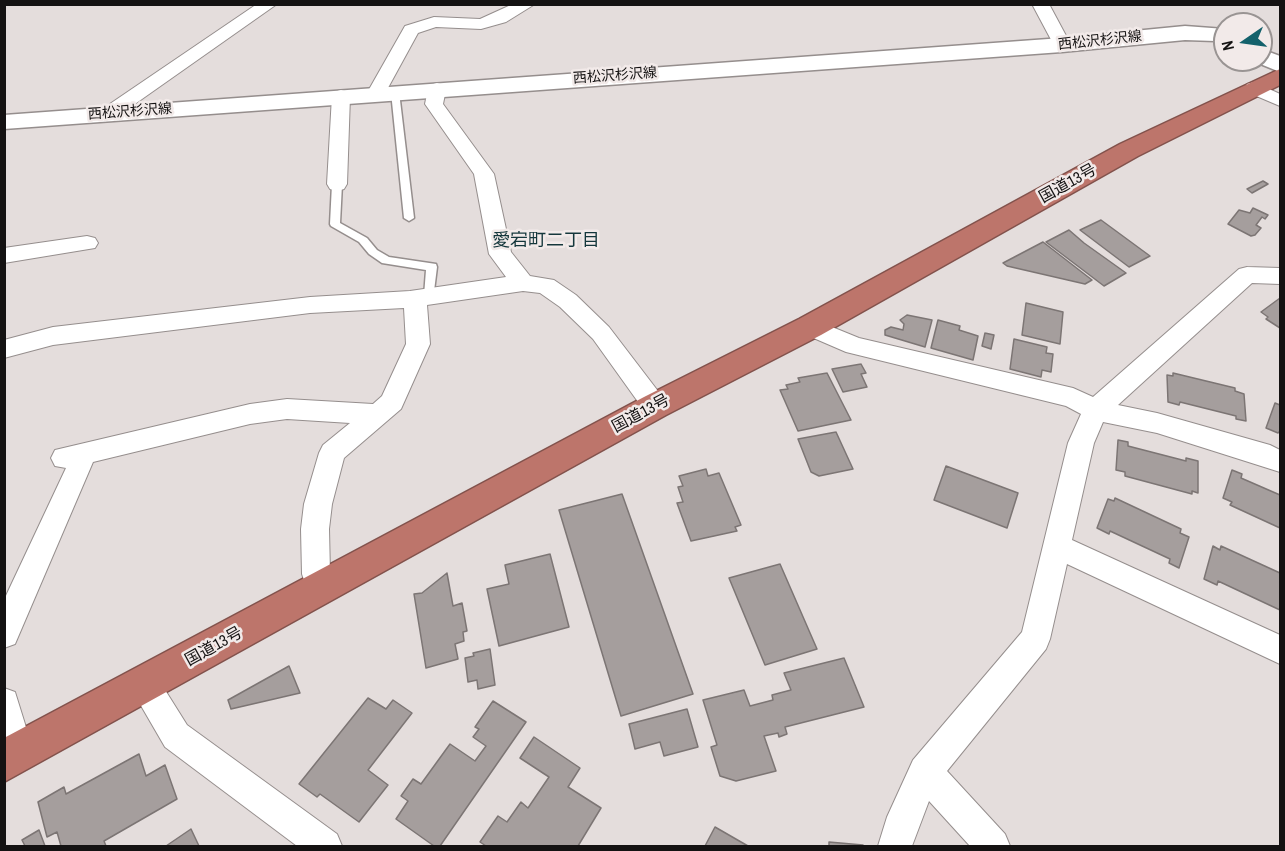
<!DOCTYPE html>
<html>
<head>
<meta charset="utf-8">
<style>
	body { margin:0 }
	#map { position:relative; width:1285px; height:851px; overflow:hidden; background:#e4dddc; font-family:"Archivo Narrow",sans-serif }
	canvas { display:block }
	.frame { position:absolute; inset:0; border:6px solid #141212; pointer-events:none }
	.north { position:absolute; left:1213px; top:12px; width:60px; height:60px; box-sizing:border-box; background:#f2eae9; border:2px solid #999493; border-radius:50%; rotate:257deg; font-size:16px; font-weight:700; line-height:24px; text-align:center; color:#141212 }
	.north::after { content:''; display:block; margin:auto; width:21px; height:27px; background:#13616b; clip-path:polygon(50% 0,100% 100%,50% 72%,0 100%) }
</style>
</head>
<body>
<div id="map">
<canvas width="1285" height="851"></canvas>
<div class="frame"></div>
<div class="north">N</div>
</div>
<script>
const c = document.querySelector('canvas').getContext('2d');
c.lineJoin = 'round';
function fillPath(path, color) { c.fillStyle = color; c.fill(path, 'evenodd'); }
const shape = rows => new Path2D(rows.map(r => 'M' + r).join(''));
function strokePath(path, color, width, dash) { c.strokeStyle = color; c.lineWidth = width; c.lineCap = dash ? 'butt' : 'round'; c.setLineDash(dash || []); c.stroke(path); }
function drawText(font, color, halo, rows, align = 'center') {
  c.font = font + ' "Archivo Narrow","Noto Sans JP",sans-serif'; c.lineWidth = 5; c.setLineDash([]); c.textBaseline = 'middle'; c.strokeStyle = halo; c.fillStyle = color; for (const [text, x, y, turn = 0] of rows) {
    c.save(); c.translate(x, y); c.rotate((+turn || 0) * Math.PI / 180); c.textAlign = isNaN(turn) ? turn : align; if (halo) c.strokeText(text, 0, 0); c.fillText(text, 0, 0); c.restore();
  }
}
const building = shape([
	[1263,181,1268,184,1252,193,1247,189,1263,181],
	[1253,208,1268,215,1265,219,1262,217,1256,225,1261,228,1255,235,1251,236,1228,224,1239,210,1250,213,1253,208],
	[1101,220,1150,256,1129,267,1080,230,1101,220],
	[1069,230,1084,243,1126,273,1104,286,1046,242,1069,230],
	[1043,242,1092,280,1085,284,1007,266,1003,263,1043,242],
	[1280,298,1280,328,1266,319,1268,317,1261,312,1280,298],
	[1026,303,1063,312,1060,344,1022,335,1026,303],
	[907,315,932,320,925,347,885,335,885,330,891,327,903,330,904,324,900,320,907,315],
	[938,320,960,326,959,330,978,336,973,360,931,348,938,320],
	[985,333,994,335,991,349,982,346,985,333],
	[1014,339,1047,347,1046,353,1053,354,1051,372,1042,370,1041,377,1010,369,1014,339],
	[861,364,866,373,861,374,867,387,843,392,832,369,861,364],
	[827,373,851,420,798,431,780,390,788,389,786,385,800,382,798,378,827,373],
	[1173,373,1235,388,1235,391,1244,394,1246,421,1236,419,1236,416,1180,402,1179,405,1168,402,1167,375,1173,376,1173,373],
	[1275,403,1280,405,1280,431,1278,433,1266,428,1275,403],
	[836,432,853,469,819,476,811,472,798,439,836,432],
	[1118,440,1128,442,1128,446,1186,461,1186,458,1198,461,1198,493,1192,491,1192,494,1125,476,1125,472,1116,470,1118,440],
	[946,466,1018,493,1007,528,934,500,946,466],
	[706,469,708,476,719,473,741,525,735,527,737,531,691,541,677,503,683,502,678,487,683,486,679,476,706,469],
	[1232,470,1242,474,1241,478,1280,495,1280,528,1230,505,1232,502,1223,498,1232,470],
	[622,494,693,694,621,716,559,510,622,494],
	[1115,498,1181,529,1180,533,1189,537,1179,568,1169,563,1170,559,1110,531,1109,534,1097,528,1108,499,1114,501,1115,498],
	[1213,546,1220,550,1221,546,1280,573,1280,610,1218,581,1217,585,1204,579,1213,546],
	[550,554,569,627,499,646,487,589,509,584,505,565,550,554],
	[780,564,817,649,765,665,729,578,780,564],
	[447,573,453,606,462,603,467,631,463,632,464,641,455,644,458,659,426,668,414,594,422,593,447,573],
	[490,649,495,685,478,689,477,680,468,682,465,658,474,656,473,653,490,649],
	[844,658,864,707,785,727,787,734,779,737,778,733,764,736,776,771,736,781,720,776,711,747,717,745,703,700,744,690,750,706,773,700,772,695,791,690,784,673,844,658],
	[289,666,300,693,231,709,228,700,289,666],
	[368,698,386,709,393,700,412,713,368,770,388,785,359,822,320,794,317,797,299,784,368,698],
	[493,701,526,722,440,846,434,846,396,819,408,801,401,796,413,779,421,784,450,744,475,761,486,746,473,737,479,729,475,727,493,701],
	[687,709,698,747,664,756,660,742,635,749,629,724,687,709],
	[534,737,580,768,568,787,601,808,578,846,486,846,480,842,498,816,507,822,521,802,528,808,549,777,520,758,534,737],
	[139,754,146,776,165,765,177,799,104,841,106,846,61,846,57,832,47,837,38,802,64,787,66,794,139,754],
	[715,827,748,846,705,846,715,827],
	[191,829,199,846,166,846,191,829],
	[39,830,45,846,25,846,22,840,39,830],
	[829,842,863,845,863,846,829,846,829,842]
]);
fillPath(building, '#a59e9d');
strokePath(building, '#7c7574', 1.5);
const lane = shape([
	[395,89,399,92,414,218,409,221,404,218,391,92,395,89],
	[337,181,342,184,340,223,367,238,377,250,389,257,436,264,437,267,433,299,429,300,424,296,426,270,382,263,369,254,359,242,331,226,330,224,332,184,337,181]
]);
const street = shape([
	[257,4,277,4,115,118,101,118,99,114,101,110,257,4],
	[513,4,535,4,506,22,481,29,436,27,418,33,383,97,376,99,369,97,367,93,405,26,434,17,480,19,513,4],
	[1032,4,1049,4,1071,45,1068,49,1056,49,1032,4],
	[1254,82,1280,94,1280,106,1247,92,1245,88,1247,84,1254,82],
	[437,83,444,85,446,89,443,104,494,174,511,252,530,276,554,280,576,295,609,327,664,399,668,406,664,413,655,416,646,413,593,339,560,307,540,293,523,291,427,305,430,344,401,409,344,458,332,504,329,529,330,574,335,589,331,598,321,602,311,598,307,589,302,574,301,529,304,504,319,453,323,445,350,423,287,419,250,424,93,462,15,644,4,648,4,600,66,468,55,466,51,458,55,450,250,404,287,399,373,404,382,396,406,344,404,308,310,313,53,345,4,358,4,340,53,327,310,297,410,291,506,277,489,254,474,174,425,104,428,89,430,85,437,83],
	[341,90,348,92,350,96,347,184,344,189,337,191,330,189,327,184,332,96,334,92,341,90],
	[87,236,95,238,98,243,95,248,4,263,4,248,87,236],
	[1247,267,1280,268,1280,284,1252,283,1118,405,1157,413,1270,445,1280,450,1280,472,1157,433,1103,422,1094,443,1072,540,1280,635,1280,664,1067,564,1050,639,1046,649,947,771,1005,834,1010,846,970,846,929,801,912,846,878,846,887,817,913,760,1022,632,1068,443,1081,414,1066,406,846,352,802,333,798,327,802,321,810,318,859,338,1073,388,1093,397,1239,269,1247,267],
	[144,670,155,674,187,725,337,834,342,846,297,846,165,747,129,685,133,674,144,670],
	[4,688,15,692,34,753,29,764,18,769,7,764,4,760,4,688]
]);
const secondary = shape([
	[1185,26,1225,29,1225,44,1215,41,1185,40,1062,52,4,129,4,115,1062,38,1185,26],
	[1261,49,1280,56,1280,72,1253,61,1261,60,1261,49]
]);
const highway = shape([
	[1280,69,1280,85,1138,156,821,335,666,415,4,782,4,738,644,397,799,319,1120,144,1280,69]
]);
strokePath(lane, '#958e8d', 3);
strokePath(street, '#958e8d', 2);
strokePath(secondary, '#958e8d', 3);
strokePath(highway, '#82524c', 3);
fillPath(lane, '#fff');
fillPath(street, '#fff');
fillPath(secondary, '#fff');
fillPath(highway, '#bd756b');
drawText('14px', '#141212', '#f2eae9', [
	["西松沢杉沢線",1100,41,-6],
	["西松沢杉沢線",615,76,-4],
	["西松沢杉沢線",130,112,-4]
]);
drawText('16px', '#141212', '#f2eae9', [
	["国道13号",1068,184,-29],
	["国道13号",641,414,-28],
	["国道13号",214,647,-29]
]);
drawText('18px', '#15373c', '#f2eae9', [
	["愛宕町二丁目",546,241]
]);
</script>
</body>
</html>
